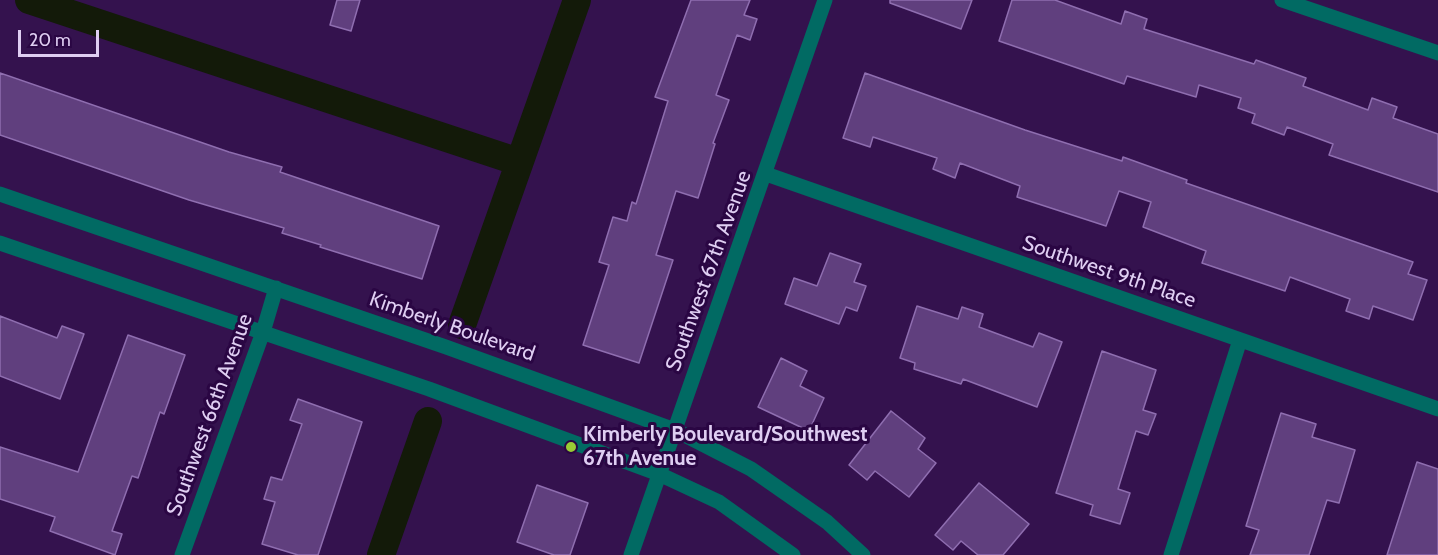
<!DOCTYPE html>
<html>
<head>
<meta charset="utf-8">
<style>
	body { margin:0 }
	#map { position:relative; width:1438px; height:555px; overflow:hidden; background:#34124e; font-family:Cabin,sans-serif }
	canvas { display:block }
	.scale { position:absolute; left:18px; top:30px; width:81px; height:27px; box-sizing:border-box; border:3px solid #dfcef2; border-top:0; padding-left:8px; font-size:18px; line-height:21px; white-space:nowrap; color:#dfcef2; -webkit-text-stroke:4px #2a0643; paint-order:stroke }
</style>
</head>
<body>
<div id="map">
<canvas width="1438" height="555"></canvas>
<div class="scale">20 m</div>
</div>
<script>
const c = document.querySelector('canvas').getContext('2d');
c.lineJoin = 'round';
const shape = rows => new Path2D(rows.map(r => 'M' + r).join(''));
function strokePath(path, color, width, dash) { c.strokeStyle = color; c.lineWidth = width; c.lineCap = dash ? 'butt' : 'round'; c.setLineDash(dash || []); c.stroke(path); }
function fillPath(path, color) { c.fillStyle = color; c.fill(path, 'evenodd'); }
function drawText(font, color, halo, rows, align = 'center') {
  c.font = font + ' Cabin,sans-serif'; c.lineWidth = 6; c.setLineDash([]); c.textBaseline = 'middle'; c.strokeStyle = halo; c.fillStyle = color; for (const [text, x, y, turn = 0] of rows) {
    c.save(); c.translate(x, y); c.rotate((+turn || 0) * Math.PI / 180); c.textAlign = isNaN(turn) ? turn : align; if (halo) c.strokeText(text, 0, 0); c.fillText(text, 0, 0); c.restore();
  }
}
strokePath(shape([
	[29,0,519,162],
	[462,325,577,0],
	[381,555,428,421]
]), '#131a09', 28);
const building = shape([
	[337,0,360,0,351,31,330,25,337,0],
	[691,0,750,0,744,15,757,19,750,40,737,35,716,95,729,100,713,143,715,144,698,198,676,191,656,255,673,260,639,363,583,345,609,265,599,262,613,217,627,221,632,202,636,204,668,101,655,97,691,0],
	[890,0,972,0,961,29,890,3,890,0],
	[1012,0,1055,0,1121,24,1125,11,1147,19,1144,29,1254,64,1256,60,1306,78,1303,86,1368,110,1372,98,1397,107,1393,118,1438,134,1438,192,1329,155,1333,144,1287,127,1284,135,1252,123,1255,114,1238,108,1241,98,1199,85,1196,97,1127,76,1124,84,999,41,1012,0],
	[0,73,229,152,282,167,280,172,439,226,422,279,320,247,321,245,282,233,284,228,189,200,0,135,0,73],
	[865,73,1025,130,1122,161,1123,157,1187,180,1186,183,1413,262,1408,274,1427,280,1413,320,1373,306,1369,319,1346,311,1350,299,1290,277,1285,291,1202,263,1206,251,1143,227,1151,202,1119,191,1106,226,1017,197,1020,186,960,163,955,178,933,169,937,158,873,137,870,147,843,138,865,73],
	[830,253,861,264,854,282,866,286,857,311,846,307,839,324,785,304,794,278,817,286,830,253],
	[917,306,958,319,962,307,983,314,979,327,1033,347,1039,333,1062,342,1037,407,963,379,961,384,914,369,915,363,900,358,917,306],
	[0,316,57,338,62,326,84,334,60,399,0,376,0,316],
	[128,335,185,355,164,414,160,412,138,478,132,476,112,531,122,534,115,555,50,531,55,517,0,499,0,447,78,472,128,335],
	[1102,351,1156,370,1143,410,1156,414,1148,435,1136,431,1118,489,1130,493,1120,524,1090,515,1093,505,1056,493,1102,351],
	[781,358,807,371,800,386,824,398,809,431,758,407,781,358],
	[298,399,362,422,318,555,298,555,262,544,275,502,264,499,271,477,282,480,302,424,290,420,298,399],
	[891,411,925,438,918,449,936,463,909,497,875,471,867,480,849,465,891,411],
	[1281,413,1316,424,1312,437,1355,450,1339,503,1327,500,1309,555,1250,555,1259,530,1246,526,1281,413],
	[1417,462,1438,469,1438,555,1387,555,1417,462],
	[979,483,1029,524,1003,555,978,555,961,541,953,550,935,535,979,483],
	[537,485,588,503,570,555,554,555,517,542,537,485]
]);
fillPath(building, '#603f7e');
strokePath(building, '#8f6eb0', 1.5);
strokePath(shape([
	[1282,0,1438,53],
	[766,174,1438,409],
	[0,194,446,347,675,430,751,469,827,522,863,555],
	[0,243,429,389,659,474,719,502,793,555],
	[182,555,263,332,276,288],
	[631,555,825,0],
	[1171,555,1240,340]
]), '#016a63', 15);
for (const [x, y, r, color] of [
	[571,447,6,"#99cb35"]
]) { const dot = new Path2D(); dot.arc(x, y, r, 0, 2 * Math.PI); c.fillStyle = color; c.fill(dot); strokePath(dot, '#2a0643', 2); }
drawText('21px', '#dfcef2', '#2a0643', [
	["Southwest 67th Avenue",709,271,-70],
	["Southwest 9th Place",1109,272,19],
	["Kimberly Boulevard",452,327,19],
	["Southwest 66th Avenue",210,415,-70]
]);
drawText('bold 21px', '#dfcef2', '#2a0643', [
	["Kimberly Boulevard/Southwest",583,435],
	["67th Avenue",583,459]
], 'left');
</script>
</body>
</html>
